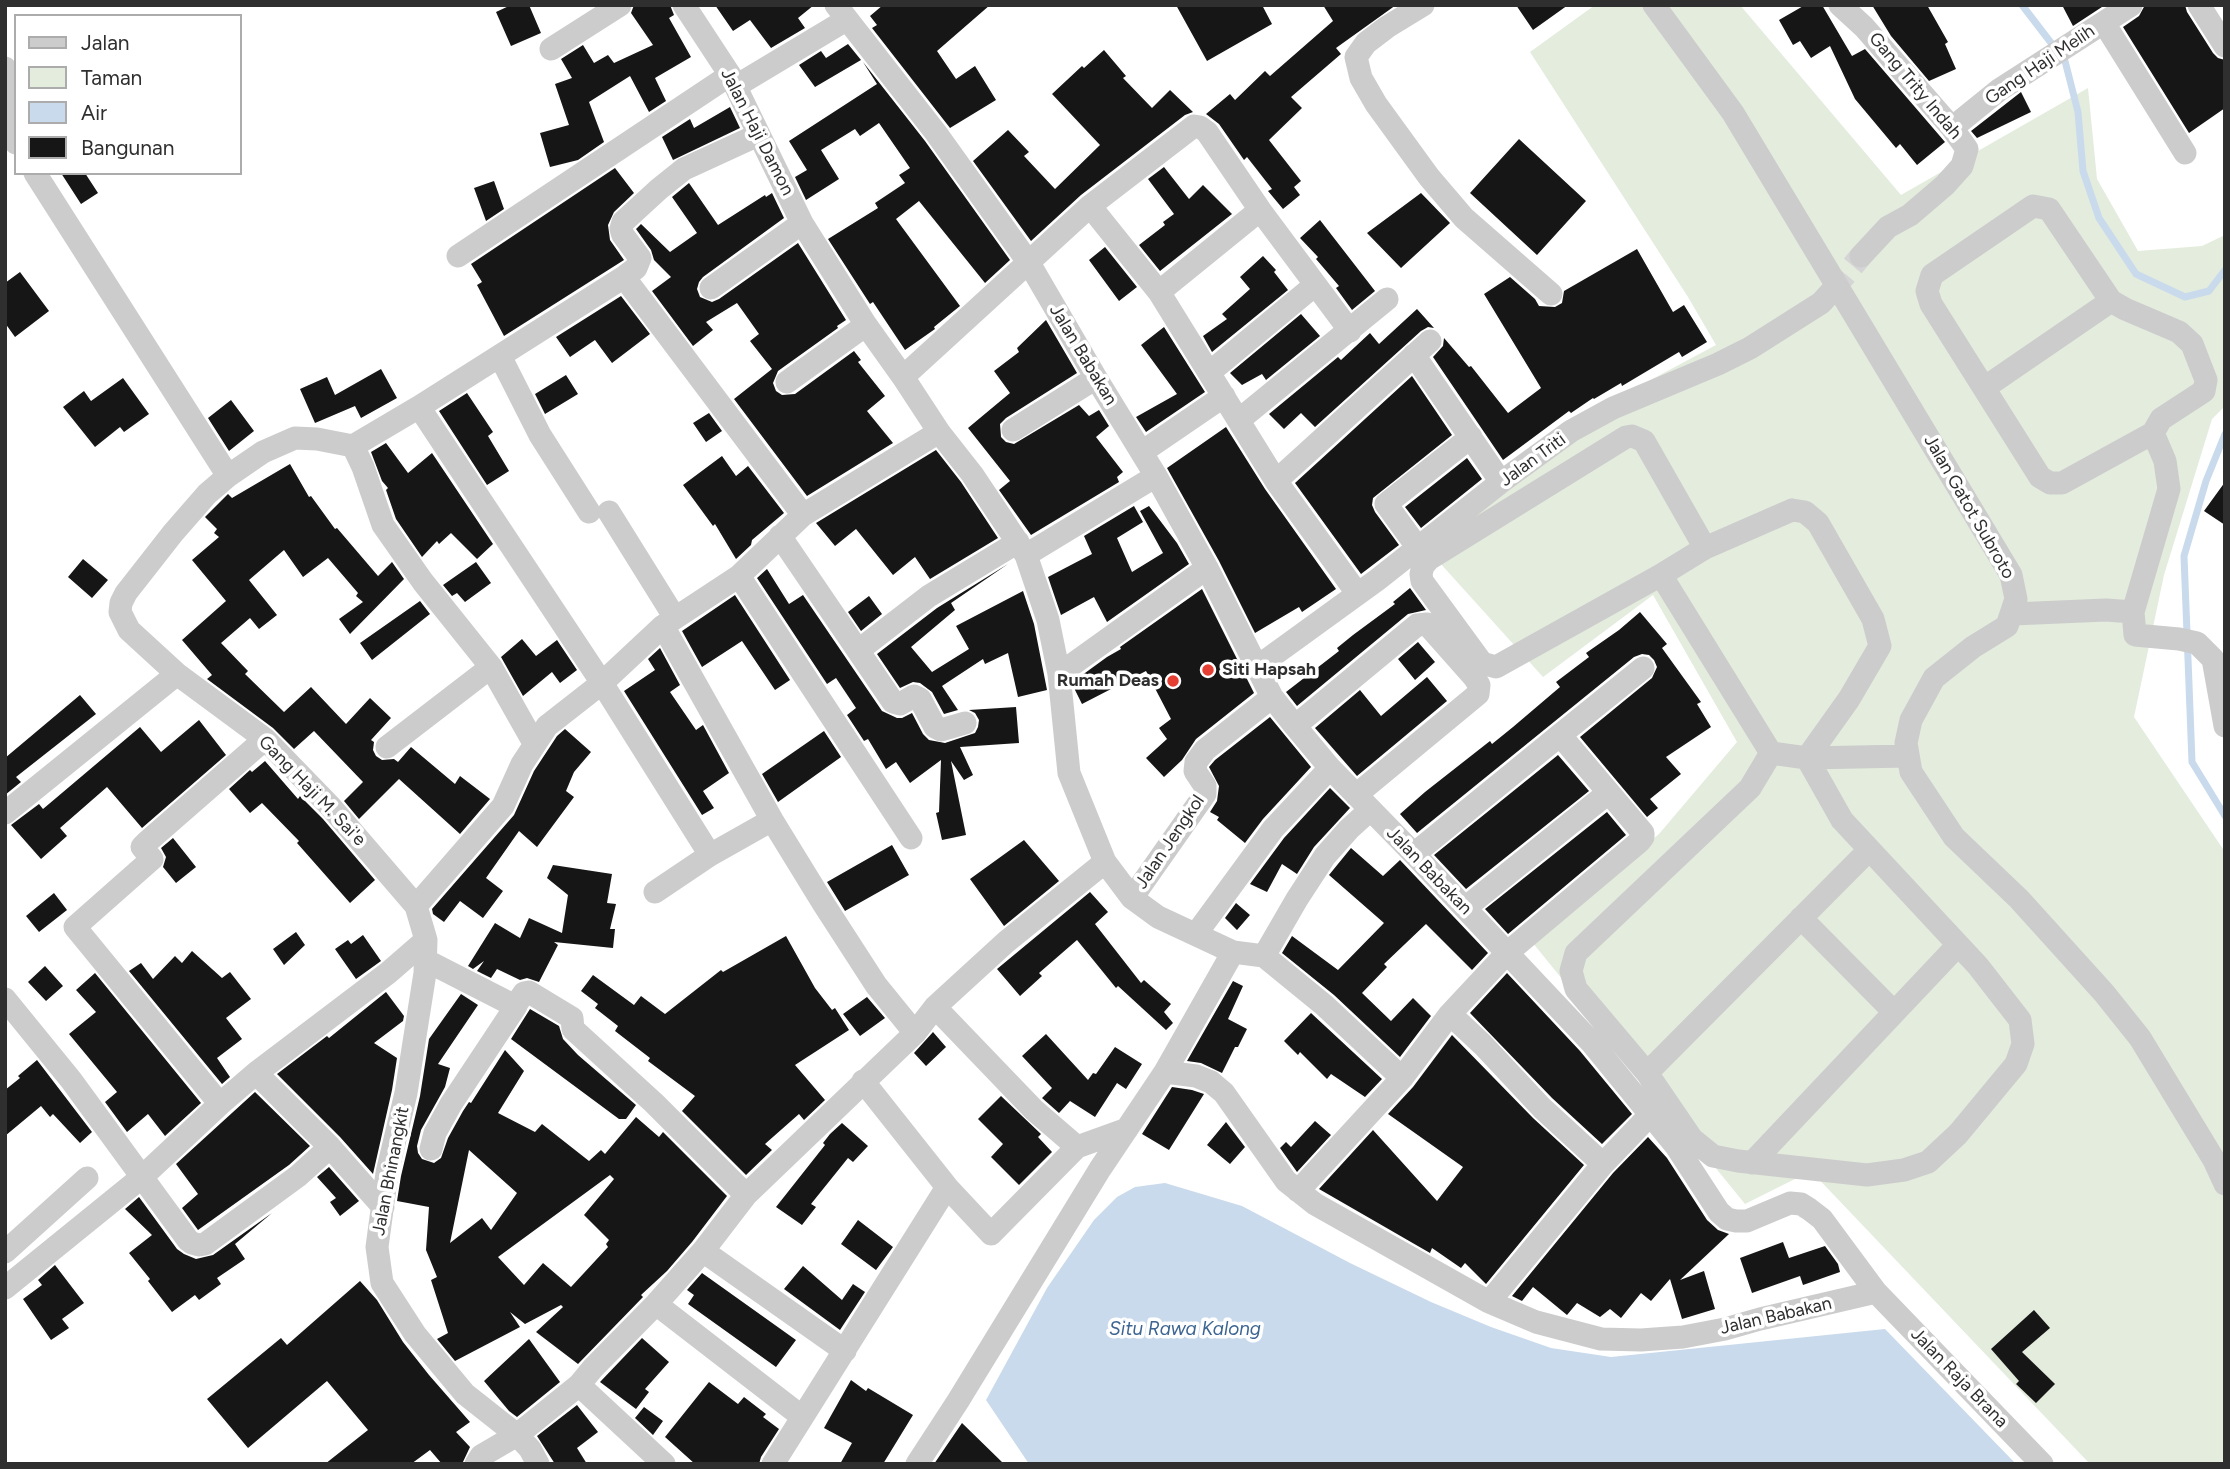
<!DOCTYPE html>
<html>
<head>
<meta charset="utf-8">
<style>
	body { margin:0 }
	#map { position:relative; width:2230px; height:1469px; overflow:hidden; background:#fff; font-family:Figtree,sans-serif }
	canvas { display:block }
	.frame { position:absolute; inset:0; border:7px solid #2f2f2f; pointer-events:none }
	.legend { position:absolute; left:14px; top:14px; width:228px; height:161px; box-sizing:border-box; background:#fff; border:2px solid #acacac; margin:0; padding:9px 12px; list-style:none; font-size:21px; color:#2f2f2f }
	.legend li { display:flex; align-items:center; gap:14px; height:35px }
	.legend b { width:35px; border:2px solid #acacac }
</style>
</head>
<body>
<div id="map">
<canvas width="2230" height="1469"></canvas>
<div class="frame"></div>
<ul class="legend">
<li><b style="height:9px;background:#ccc"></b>Jalan</li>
<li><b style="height:19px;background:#e3ecdd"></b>Taman</li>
<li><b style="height:19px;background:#c9daec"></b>Air</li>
<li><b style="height:19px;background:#161616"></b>Bangunan</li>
</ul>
</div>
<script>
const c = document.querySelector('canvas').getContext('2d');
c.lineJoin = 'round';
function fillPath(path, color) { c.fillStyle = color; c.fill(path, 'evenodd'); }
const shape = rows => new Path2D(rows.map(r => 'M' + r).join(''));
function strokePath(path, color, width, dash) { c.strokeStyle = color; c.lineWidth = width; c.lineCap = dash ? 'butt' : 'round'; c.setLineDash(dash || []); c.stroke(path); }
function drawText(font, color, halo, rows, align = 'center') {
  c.font = font + ' Figtree,sans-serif'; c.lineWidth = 7; c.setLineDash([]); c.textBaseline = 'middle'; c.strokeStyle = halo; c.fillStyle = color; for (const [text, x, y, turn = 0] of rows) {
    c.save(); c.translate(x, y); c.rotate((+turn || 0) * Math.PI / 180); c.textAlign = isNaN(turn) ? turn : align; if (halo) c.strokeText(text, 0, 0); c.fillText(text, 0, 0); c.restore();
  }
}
fillPath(shape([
	[1595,5,1740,5,1901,195,2088,88,2097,179,2138,251,2202,246,2225,235,2225,406,2212,419,2164,575,2134,717,2225,852,2225,1464,2090,1464,1811,1171,1745,1204,1532,942,1659,834,1737,742,1653,595,1543,677,1421,542,1557,430,1716,345,1688,297,1530,52]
]), '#e3ecdd');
fillPath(shape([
	[1165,1183,1242,1206,1350,1263,1431,1302,1491,1327,1551,1348,1611,1357,1885,1329,2016,1464,1029,1464,986,1400,1047,1288,1094,1220,1117,1197,1135,1187]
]), '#c9daec');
strokePath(shape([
	[2022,5,2065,61,2078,112,2083,171,2099,218,2136,274,2185,297,2209,291,2225,270],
	[2225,434,2206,481,2184,556,2192,762,2225,816]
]), '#c9daec', 7);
fillPath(shape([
	[511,5,529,5,541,33,511,46,496,12],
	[634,5,670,5,674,15,669,18,691,57,655,78,666,101,649,112,630,76,589,102,604,142,578,160,550,167,540,133,569,125,555,84,572,78,561,59,583,45,594,63,608,55,614,63,653,45,631,13],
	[715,5,814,5,798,18,805,28,771,48,750,20,733,31],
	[883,5,990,5,937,51,956,79,975,66,996,100,950,128,872,28,877,25,870,16],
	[1176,5,1262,5,1272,24,1207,61],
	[1323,5,1396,5,1336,48,1341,54,1291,97,1302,108,1269,140,1301,181,1294,187,1300,195,1283,209,1268,191,1272,189,1247,157,1244,160,1219,124,1206,114,1230,94,1235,100,1265,71,1270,76,1333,21],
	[1516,5,1568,5,1533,30],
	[1805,5,1822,5,1852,56,1865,49,1945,142,1917,165,1900,144,1896,148,1855,99,1830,46,1811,58,1800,41,1793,45,1779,20],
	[1872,5,1927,5,1948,42,1945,44,1956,69,1929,81,1891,36],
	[2062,5,2105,5,2073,26],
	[2145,5,2185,5,2187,12,2213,53,2218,58,2225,60,2225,108,2189,133,2123,27,2139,16],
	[848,44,861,60,815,87,799,65,821,51,826,58],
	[1104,50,1126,76,1123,78,1152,108,1170,90,1193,112,1185,115,1081,195,1031,241,973,161,1008,130,1029,152,1024,156,1055,189,1100,145,1052,94,1082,66,1084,68],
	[863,62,925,141,1010,260,985,283,919,201,896,219,960,306,934,327,935,329,905,350,873,302,870,304,828,239,878,208,875,203,905,183,899,175,910,168,879,123,860,136,855,129,821,150,839,179,806,200,795,177,807,170,789,141,877,84],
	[2021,92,2031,112,1977,138,1971,131],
	[730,107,740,128,673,160,662,137,690,119,694,128],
	[1519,139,1586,201,1537,255,1470,193],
	[1164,167,1189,199,1203,185,1232,214,1160,271,1139,245,1165,225,1163,222,1174,214,1148,179],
	[615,168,634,193,614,212,608,225,610,240,624,260,504,336,477,285,482,282,471,264],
	[61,173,85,173,98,193,81,204],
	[494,181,504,209,486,221,474,188],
	[689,183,718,225,765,195,766,197,772,193,784,218,703,277,699,282,697,289,700,297,712,302,719,299,798,243,846,320,837,326,838,328,778,371,773,383,776,391,782,395,795,394,854,351,861,360,858,362,885,396,867,411,893,443,807,496,734,399,772,369,750,341,759,334,737,303,706,322,713,330,693,346,652,291,671,277,654,260,651,250,636,229,641,224,670,252,697,233,672,197],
	[1421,193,1450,223,1401,268,1367,233],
	[1320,220,1375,291,1352,310,1336,288,1339,286,1316,259,1318,257,1300,238],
	[1105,247,1137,287,1119,301,1089,260],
	[1637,249,1673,312,1684,305,1707,342,1682,357,1679,352,1622,386,1621,383,1594,399,1593,398,1571,413,1569,411,1503,460,1433,357,1443,346,1444,338,1469,367,1471,366,1508,413,1541,388,1484,294,1510,277,1535,299,1539,306,1555,307,1562,303,1564,291],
	[1263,256,1276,270,1274,272,1288,290,1212,352,1203,336,1227,319,1222,314,1250,289,1240,277],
	[20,272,49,311,15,337,5,323,5,283],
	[621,296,650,334,612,363,595,340,570,357,556,337],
	[1417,309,1434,328,1428,327,1421,331,1315,427,1301,413,1284,429,1269,414,1338,357,1341,360,1370,333,1379,344],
	[1301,314,1320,336,1266,380,1262,374,1242,385,1230,373],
	[1046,320,1077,373,1006,418,1000,424,1001,437,1006,442,1014,444,1079,405,1089,416,1099,410,1109,426,1096,437,1123,472,1117,477,1119,482,1031,535,999,490,1010,481,968,428,1010,393,994,371,1019,352,1017,348],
	[1164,327,1205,392,1146,432,1136,417,1177,394,1141,345],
	[381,369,397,398,361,418,355,406,315,423,300,389,327,377,335,395],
	[566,375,578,394,545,414,535,394],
	[1412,376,1452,435,1373,498,1372,505,1375,512,1399,545,1361,574,1295,483],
	[123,378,149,414,124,432,120,427,95,447,63,407,84,391,91,401],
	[467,393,493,432,488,436,509,471,487,485,439,411],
	[231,400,254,431,229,451,208,418],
	[709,413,722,431,706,442,693,423],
	[1226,427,1265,489,1336,589,1302,612,1299,607,1255,633,1219,561,1167,468],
	[386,443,408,473,432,453,493,544,477,559,451,533,439,544,437,541,422,557,396,519,386,490,388,488,382,481,371,452],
	[936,450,961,482,998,538,930,579,915,557,893,575,856,529,835,546,816,523],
	[722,456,736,476,748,466,784,513,752,540,751,545,736,559,715,524,713,526,683,485],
	[1467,458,1482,479,1421,528,1405,507],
	[290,464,309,497,311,496,335,529,337,528,378,576,392,562,404,579,350,634,339,619,363,602,356,596,358,593,328,558,303,577,284,550,249,580,277,615,259,629,250,618,221,643,248,671,245,674,284,712,311,687,346,724,370,698,391,718,371,740,374,742,373,750,376,756,382,760,394,759,398,762,411,747,455,784,460,776,490,799,460,834,399,779,359,819,344,801,363,782,314,731,294,749,273,728,207,679,212,675,182,640,226,601,192,560,219,537,214,533,217,529,205,517,228,494,232,498],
	[2225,482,2225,525,2204,511],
	[1134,506,1143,522,1117,538,1132,572,1163,553,1140,511,1149,506,1177,543,1189,564,1107,622,1094,597,1061,615,1048,577,1092,554,1084,536],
	[83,559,108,580,92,598,68,577],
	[476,562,491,583,465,602,457,593,452,596,443,585],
	[1008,564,951,603,955,610,911,647,932,672,969,649,956,626,1023,591,1034,624,1047,690,1018,697,1008,653,985,664,983,659,942,686,958,710,944,714,932,692,920,683,913,682,900,688,877,654,937,608],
	[767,569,789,604,803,595,882,711,897,718,902,718,912,713,923,734,929,740,945,743,975,733,978,727,979,720,975,713,969,710,1016,707,1019,743,960,747,973,775,964,780,951,761,966,835,942,840,936,813,939,812,941,760,910,783,896,762,886,769,868,739,864,741,847,715,856,708,836,678,827,684,757,578],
	[1410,588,1426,610,1408,614,1297,706,1286,692,1339,651,1337,648,1353,635,1395,604,1393,602],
	[1202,589,1254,693,1196,739,1182,760,1164,777,1146,758,1167,739,1159,728,1171,719,1146,671,1082,704,1075,690,1074,681,1107,657,1121,649,1120,647],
	[735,595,790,680,775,690,742,641,702,667,682,631],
	[869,596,882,614,861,631,848,612],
	[420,601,430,614,372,660,360,643],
	[1640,612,1667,644,1662,648,1701,702,1697,704,1711,727,1666,757,1681,774,1650,799,1658,808,1647,817,1580,737,1652,678,1657,667,1654,660,1649,655,1642,654,1634,657,1417,833,1400,814,1425,792,1490,741,1492,744,1513,727,1560,687,1556,682,1589,657,1586,653,1619,630],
	[522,639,536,656,557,640,577,670,560,683,552,672,523,696,501,657],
	[1418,642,1435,662,1415,680,1398,659],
	[660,648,680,685,670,692,696,730,703,725,729,773,703,791,714,808,702,815,624,691,655,670,648,659],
	[1427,677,1447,701,1357,776,1315,728,1360,690,1381,716],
	[80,695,96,714,16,777,21,782,5,795,5,758],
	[1270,717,1311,767,1263,819,1245,843,1217,820,1219,817,1210,812,1217,801,1219,786,1209,767,1215,760],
	[199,720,226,755,142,828,107,787,60,828,67,836,41,859,11,825,39,804,43,809,140,727,161,752],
	[565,729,591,752,574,772,566,791,574,797,537,847,519,831,486,878,503,891,483,918,460,901,444,922,433,914,432,909,514,815,534,771,557,736],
	[824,731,841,757,778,802,762,774],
	[1558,755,1589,791,1466,889,1434,855],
	[265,761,298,799,300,796,323,819,375,880,350,903,297,843,299,841,262,803,250,813,229,789,250,770,252,772],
	[1330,788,1350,808,1314,847,1297,874,1282,864,1267,892,1250,884,1284,838],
	[1607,812,1626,835,1508,934,1485,909],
	[173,838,196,867,176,883,163,867,166,857,161,848],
	[1024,840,1059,881,1004,926,970,879],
	[892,845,909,875,845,911,827,882],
	[1351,848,1383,876,1400,860,1488,953,1472,970,1426,924,1384,964,1387,967,1362,993,1391,1021,1413,998,1431,1016,1400,1057,1334,995,1282,953,1292,936,1338,970,1384,923,1329,875],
	[553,865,612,874,607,903,616,904,610,929,615,929,613,948,554,942,558,945,539,982,527,978,520,980,497,969,491,978,477,971,484,961,473,969,468,966,495,923,520,938,529,918,562,933,568,895,547,878],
	[1090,892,1108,912,1095,924,1141,983,1144,980,1171,1004,1164,1012,1173,1023,1166,1030,1118,986,1116,988,1077,940,1039,973,1042,976,1020,996,997,969],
	[54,893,67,910,39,932,26,916],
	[1236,903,1250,915,1237,930,1225,918],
	[296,932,305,945,284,965,273,949],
	[363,935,381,961,356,979,335,949,348,940,351,944],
	[786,936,815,988,832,1010,835,1008,849,1030,795,1065,825,1100,804,1120,799,1114,765,1144,772,1150,746,1175,682,1111,695,1096,648,1061,650,1058,615,1031,618,1026,595,1008,598,1004,581,991,593,975,634,1005,641,996,665,1014,721,970,723,972],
	[192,951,222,978,230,972,251,999,226,1018,242,1039,217,1058,230,1077,222,1084,129,971,141,963,153,979,175,956,182,963],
	[45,966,63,986,46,1001,28,982],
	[95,973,201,1103,165,1136,148,1114,127,1132,105,1102,117,1092,69,1034,96,1012,76,990],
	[1507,973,1580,1051,1632,1114,1602,1144,1552,1098,1470,1013],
	[1233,981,1243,986,1228,1019,1247,1029,1238,1047,1235,1047,1222,1073,1201,1063,1187,1061],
	[386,992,404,1016,403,1021,374,1043,397,1058,392,1090,373,1174,340,1137,277,1074,327,1036,329,1038],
	[461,994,478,1005,438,1064,450,1068,445,1087,421,1130,417,1146,418,1153,422,1159,434,1163,441,1158,448,1138,463,1111,469,1102,471,1103,505,1050,524,1071,498,1113,535,1132,542,1124,589,1161,601,1150,605,1154,636,1117,659,1137,663,1132,727,1196,692,1242,667,1271,641,1295,643,1297,578,1364,536,1332,563,1307,561,1305,525,1324,510,1312,520,1327,455,1361,437,1339,448,1333,431,1280,437,1277,426,1250,429,1207,397,1201,401,1176,420,1096,429,1039],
	[469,1150,517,1193,491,1230,482,1218,450,1243],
	[610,1175,614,1179,584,1215,609,1240,606,1244,608,1247,571,1287,543,1263,524,1285,498,1257],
	[867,997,885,1018,860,1036,843,1014],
	[530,1009,559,1026,563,1039,578,1055,636,1105,626,1119,619,1119,511,1039],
	[1311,1013,1382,1079,1365,1097,1331,1074,1327,1079,1300,1052,1298,1055,1284,1041],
	[933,1032,946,1047,926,1066,914,1053],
	[1046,1034,1088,1080,1093,1073,1096,1074,1115,1047,1142,1064,1126,1089,1117,1083,1095,1117,1070,1101,1059,1113,1042,1098,1052,1088,1022,1056],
	[1452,1035,1533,1118,1584,1165,1486,1284,1465,1263,1461,1268,1432,1248,1430,1253,1319,1189,1373,1130,1437,1201,1463,1167,1388,1114,1413,1087],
	[37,1060,92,1132,80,1143,53,1114,50,1117,41,1106,5,1136,5,1090,20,1078,18,1076],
	[1172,1087,1192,1090,1204,1094,1169,1150,1142,1134],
	[255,1092,310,1146,289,1165,198,1230,182,1208,198,1194,176,1164],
	[1001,1096,1041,1134,1038,1137,1052,1152,1019,1185,991,1157,1003,1144,978,1119],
	[1315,1121,1331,1135,1297,1172,1280,1148,1286,1142,1291,1147],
	[1226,1122,1245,1147,1230,1164,1207,1145],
	[842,1123,868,1146,853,1162,848,1158,811,1204,816,1207,802,1225,776,1207,825,1145,823,1143,830,1134],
	[1648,1137,1667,1158,1707,1220,1718,1230,1729,1234,1680,1280,1704,1271,1715,1309,1682,1319,1670,1279,1651,1301,1641,1293,1621,1318,1610,1309,1600,1317,1577,1303,1567,1315,1533,1287,1522,1301,1512,1296,1613,1173],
	[329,1167,359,1201,340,1216,330,1202,336,1198,317,1177],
	[139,1197,177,1249,184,1254,196,1259,213,1255,272,1213,235,1244,245,1259,217,1278,221,1284,199,1300,195,1295,172,1312,148,1281,150,1279,129,1253,152,1235,125,1209],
	[858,1220,893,1247,876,1270,841,1244],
	[1783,1242,1789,1258,1825,1246,1838,1264,1840,1272,1803,1285,1800,1276,1752,1293,1740,1258],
	[55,1265,84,1303,62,1319,69,1328,51,1340,23,1299,42,1285,38,1280],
	[803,1266,842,1300,853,1284,865,1292,840,1330,784,1289],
	[702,1273,796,1340,776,1367,688,1304,694,1295,687,1290],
	[360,1281,377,1300,403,1342,429,1375,470,1422,456,1432,470,1447,462,1464,442,1464,430,1450,411,1464,325,1464,368,1430,327,1381,248,1448,207,1399,281,1338,287,1345],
	[2034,1310,2050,1328,2022,1352,2055,1384,2036,1403,2016,1384,2019,1381,1991,1349],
	[642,1338,669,1362,645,1389,649,1392,636,1409,600,1382],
	[529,1339,560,1382,517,1417,509,1411,484,1381],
	[851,1380,866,1391,868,1388,913,1415,883,1464,840,1464,852,1443,824,1428],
	[709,1382,738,1404,744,1397,766,1414,763,1417,779,1429,761,1457,759,1464,695,1464,665,1437],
	[577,1405,598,1432,577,1448,587,1464,555,1464,537,1436],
	[644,1407,663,1421,653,1435,635,1418],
	[962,1423,1004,1464,934,1464]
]), '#161616');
strokePath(shape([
	[1831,292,1861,256]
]), '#d5d5d5', 23, [23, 11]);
strokePath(shape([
	[684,5,730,75,802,223,866,325,903,377,939,432,972,474,1026,555,1048,620,1059,674,1069,773,1105,862,1132,898,1158,917,1233,952,1264,956,1297,899,1325,856,1349,829,1370,810],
	[836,5,936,133,1029,263,1096,378,1156,476,1207,568,1272,697,1295,726,1330,768,1414,854,1591,1042,1676,1146,1719,1212,1727,1219,1736,1221,1747,1221,1790,1203,1801,1204,1809,1209,1822,1219,1876,1292,2042,1464],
	[1423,5,1387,27,1366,43,1356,57,1361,78,1376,104,1429,177,1464,218,1551,294],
	[1654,5,1733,113,2011,575,2016,599,2007,626,1973,647,1934,678,1911,720,1906,743,1911,772,1954,837,2019,899,2104,993,2140,1038,2214,1160,2225,1184],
	[1840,5,1864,27,1952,128,1967,149,1962,166,1945,185,1910,215,1888,227,1861,256],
	[2199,5,2225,46],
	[2104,23,2185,153],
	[551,49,620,5],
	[5,68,9,78,5,102],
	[736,86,846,20],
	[5,110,9,132,16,143],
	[1952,128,1999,90,2131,5],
	[35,173,228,476],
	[1090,206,1159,292,1276,481,1357,593],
	[458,256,730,75],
	[624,277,803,515],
	[711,288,802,223],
	[1159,292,1260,210],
	[1414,355,1501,482],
	[500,356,540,435,589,512],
	[1210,372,1315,285],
	[903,377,1090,206,1194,126,1200,127,1207,132,1260,210,1350,331],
	[787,382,866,325],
	[1984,388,2111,301],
	[419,407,602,683,710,855,772,820],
	[1239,420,1387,299],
	[1013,430,1096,378],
	[2153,433,2062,483,2050,483,2040,477,1931,304,1927,291,1932,275,2033,206,2049,209,2111,301,2125,309,2179,332,2192,344,2206,380,2204,391,2161,419,2153,433,2165,461,2169,489,2133,612,2135,635,2179,639,2197,643,2213,659,2225,726],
	[353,446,363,467,383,525,423,582,491,667,534,743],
	[1142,452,1224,396],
	[1276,481,1430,341],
	[1792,510,1805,512,1818,523,1873,619,1880,646,1849,699,1807,758,1842,820,1978,966,2020,1020,2023,1044,2016,1064,1958,1134,1928,1162,1904,1170,1867,1175,1738,1161,1713,1156,1692,1139,1647,1073,1576,989,1571,971,1576,953,1750,788,1771,753,1661,575,1705,548,1792,510],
	[609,512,675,618],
	[780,536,893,702,900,704,914,696,920,699,935,727,941,730,965,723],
	[1418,548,1386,504,1471,437],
	[1026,555,1156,476],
	[1661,575,1496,667,1482,663,1422,581,1421,574,1423,566,1429,559,1626,437,1632,436,1644,441,1705,548],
	[739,576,911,838],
	[2013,614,2106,610,2133,612],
	[663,626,772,820,823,903,876,985,915,1033],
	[859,650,929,596,1018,542],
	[1257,667,1377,580,1501,482,1571,431,1613,408,1718,364,1750,348,1821,303,1831,292],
	[177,674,129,630,120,612,121,603,126,593,173,533,207,494,228,476,263,452,295,438,317,439,353,446,419,407,624,277,636,268,640,258,623,235,621,229,623,222,659,189,684,169,758,135],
	[1059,674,1207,568],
	[1295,726,1417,625,1427,624,1474,677,1479,685,1478,694,1356,795],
	[1560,735,1643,668],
	[387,747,491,667],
	[1771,753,1807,758,1908,756],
	[5,813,177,674,265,739,330,806,416,906,426,940,425,973,406,1093,387,1173,377,1247,382,1283,415,1334,465,1394,517,1435,530,1449,538,1464],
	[655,892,710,855],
	[1132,898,1205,794,1205,786,1195,771,1196,762,1205,750,1272,697],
	[416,906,503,806,522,764,547,726,602,683,663,626,739,576,803,515,939,432],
	[1465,908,1608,793],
	[1801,918,1894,1012],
	[1196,934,1273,829,1330,768],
	[1264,956,1324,1005,1402,1078],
	[425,960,515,1006,524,993,529,992,572,1018,573,1029,654,1103,746,1195],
	[5,999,71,1080,188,1240,192,1243,199,1245,205,1244,298,1176,330,1147],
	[935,1007,1034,1110,1077,1147],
	[1450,1014,1483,1045,1542,1108,1603,1164],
	[1165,1072,1196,1076,1211,1082,1224,1093,1286,1181,1315,1204,1489,1302,1536,1322,1601,1339,1641,1340,1683,1337,1725,1329,1760,1319,1876,1292],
	[256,1073,330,1147,383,1207],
	[1647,1073,1869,850],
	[863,1081,947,1187,991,1234,1077,1147,1127,1129],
	[220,1104,75,927,152,859,142,847,147,842,265,739],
	[431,1149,435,1133,451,1104,516,1006],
	[1752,1163,1958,945],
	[1298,1191,1402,1078,1450,1014,1507,953,1639,842,1643,837,1643,833,1560,735,1414,854],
	[703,1251,845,1351],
	[5,1252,87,1178],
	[5,1288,142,1177,220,1104,256,1073,388,973,426,940],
	[1489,1302,1603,1164,1650,1115],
	[656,1304,801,1416],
	[579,1385,664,1464],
	[476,1464,481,1456,517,1435,579,1385,593,1368,656,1304,703,1251,746,1195,915,1033,935,1007,1006,942,1105,862],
	[773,1464,947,1187],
	[917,1464,958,1401,1100,1169,1165,1072,1233,952]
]), '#ccc', 23);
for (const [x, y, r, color] of [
	[1208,670,7,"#e53e32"],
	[1173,681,7,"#e53e32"]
]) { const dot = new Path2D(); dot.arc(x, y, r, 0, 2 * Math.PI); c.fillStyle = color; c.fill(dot); strokePath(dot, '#fff', 2.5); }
drawText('18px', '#2f2f2f', '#fff', [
	["Gang Haji Melih",2040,65,-34],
	["Gang Trity Indah",1915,86,50],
	["Jalan Haji Damon",757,132,63],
	["Jalan Babakan",1083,355,59],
	["Jalan Triti",1533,460,-36],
	["Jalan Gatot Subroto",1969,507,60],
	["Gang Haji M. Sai'e",312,791,46],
	["Jalan Jengkol",1170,842,-56],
	["Jalan Babakan",1429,871,46],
	["Jalan Bhinangkit",391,1171,-79],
	["Jalan Babakan",1776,1316,-13],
	["Jalan Raja Brana",1959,1378,46]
]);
drawText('bold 18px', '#2f2f2f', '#fff', [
	["Siti Hapsah",1222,670],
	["Rumah Deas",1159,681,"right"]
], 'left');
drawText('italic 19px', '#3d6591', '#fff', [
	["Situ Rawa Kalong",1185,1329]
]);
</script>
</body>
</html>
